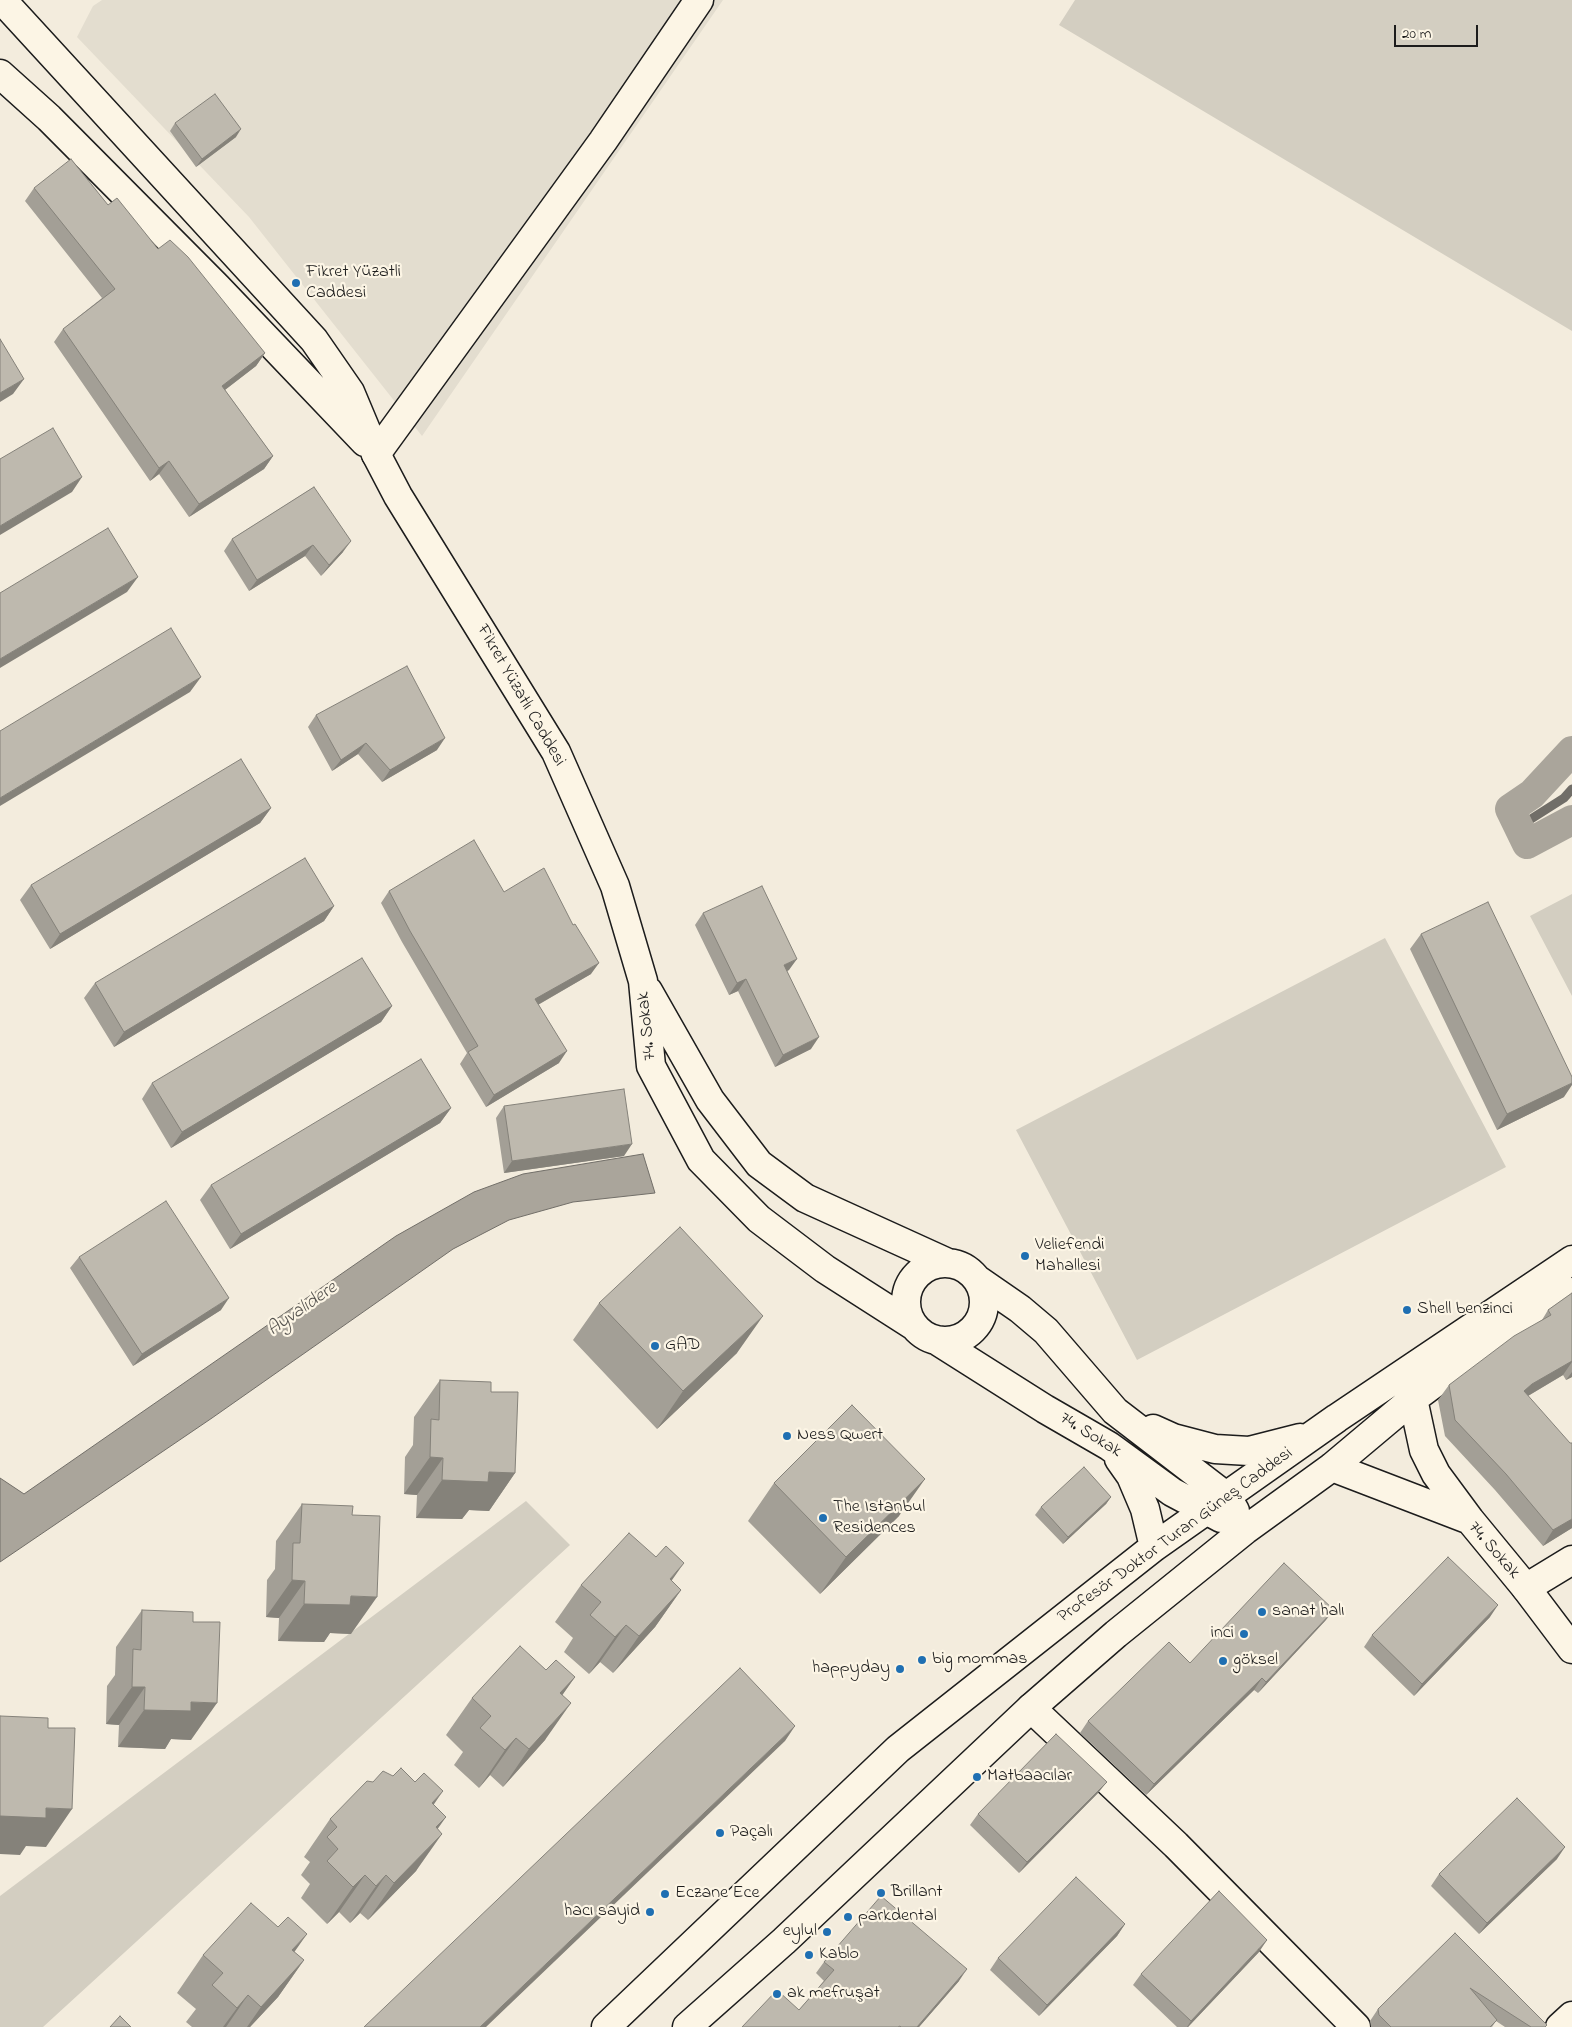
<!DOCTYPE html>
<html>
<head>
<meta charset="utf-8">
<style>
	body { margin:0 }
	#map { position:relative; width:1572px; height:2027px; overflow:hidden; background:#f3ecdd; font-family:"Indie Flower",sans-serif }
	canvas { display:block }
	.scale { position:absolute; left:1394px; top:25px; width:84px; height:22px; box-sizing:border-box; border:2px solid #1c1c1c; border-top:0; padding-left:6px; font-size:15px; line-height:18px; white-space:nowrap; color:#1c1c1c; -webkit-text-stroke:4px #fcf5e5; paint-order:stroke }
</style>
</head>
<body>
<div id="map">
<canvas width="1572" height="2027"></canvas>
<div class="scale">20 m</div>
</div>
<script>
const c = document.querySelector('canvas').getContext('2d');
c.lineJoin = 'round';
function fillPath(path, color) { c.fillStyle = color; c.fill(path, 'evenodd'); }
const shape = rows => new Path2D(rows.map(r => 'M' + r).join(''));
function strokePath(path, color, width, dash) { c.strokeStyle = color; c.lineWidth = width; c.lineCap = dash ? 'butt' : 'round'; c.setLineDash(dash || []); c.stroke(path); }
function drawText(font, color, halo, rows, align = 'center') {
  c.font = font + ' "Indie Flower",sans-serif'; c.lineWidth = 4.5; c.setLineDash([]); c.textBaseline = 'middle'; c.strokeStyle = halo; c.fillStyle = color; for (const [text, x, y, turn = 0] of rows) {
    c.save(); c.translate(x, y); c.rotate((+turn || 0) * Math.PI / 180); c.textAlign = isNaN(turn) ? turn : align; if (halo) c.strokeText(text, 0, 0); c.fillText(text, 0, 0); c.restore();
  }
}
fillPath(shape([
	[102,0,723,0,422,436,249,217,77,37,93,6]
]), '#e3ddcf');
fillPath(shape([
	[1075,0,1572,0,1572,331,1059,25],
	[1572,894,1572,996,1530,916],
	[1385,938,1506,1167,1137,1360,1016,1130],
	[526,1501,570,1545,43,2027,0,2027,0,1896]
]), '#d3cec1');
const water = shape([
	[643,1154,655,1193,573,1202,509,1220,453,1249,212,1418,0,1562,0,1478,24,1494,396,1236,474,1192,523,1174,643,1154]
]);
fillPath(water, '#aaa59b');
strokePath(water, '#716e68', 1);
strokePath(shape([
	[1520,826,1564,798,1572,789]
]), '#716e68', 9);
strokePath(shape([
	[1572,751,1532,794,1510,809,1527,844,1572,820]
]), '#aaa59b', 30);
const minor = shape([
	[376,454,603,141,699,0],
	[1526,1588,1572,1560],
	[1031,1708,1176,1845,1356,2027],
	[1560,2027,1572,2016]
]);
const major = shape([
	[2,0,314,340,350,392,376,454,398,496,556,752,615,886,643,981,651,1066,701,1160,759,1219,825,1269,914,1326],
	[0,74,49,118,217,287,365,442],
	[648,991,710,1100,759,1164,805,1198,948,1263],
	'906 1302a39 39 0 1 1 78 0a39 39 0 1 1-78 0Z',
	[978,1280,1020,1309,1046,1331,1115,1411,1227,1497,1235,1511],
	[936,1340,1045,1409,1109,1446,1172,1492,1221,1518],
	[1417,1384,1413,1399,1424,1450,1436,1474,1470,1520,1526,1588,1572,1649],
	[1153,1429,1173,1438,1215,1449,1249,1451,1300,1438],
	[1119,1459,1131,1476,1145,1509,1154,1547],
	[1332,1467,1470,1520],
	[606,2027,898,1749,1154,1547,1337,1418,1572,1260],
	[687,2027,784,1941,1031,1708,1116,1634,1245,1530,1332,1467,1413,1399,1562,1288]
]);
strokePath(minor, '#1c1c1c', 31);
strokePath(major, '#1c1c1c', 31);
strokePath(minor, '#fcf5e5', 28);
strokePath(major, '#fcf5e5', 28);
fillPath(shape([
	[175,123,236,137,196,167,170,131],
	[34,188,108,205,158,249,265,353,256,366,225,390,273,456,264,469,189,517,159,474,150,481,54,342,63,329,102,298,25,201],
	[314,487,343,552,321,576,305,556,249,591,224,551,232,539],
	[316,715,437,750,382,782,358,754,332,771,308,727],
	[271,808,260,823,50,949,20,900,31,885],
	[389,891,504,892,591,974,538,1005,559,1063,486,1107,460,1064,467,1053,402,942,381,903],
	[334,906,324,921,114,1047,84,998,95,983],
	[703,913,789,970,787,971,811,1049,775,1067,738,991,729,995,695,925],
	[1421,934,1564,1097,1497,1130,1410,949],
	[392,1006,381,1022,171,1148,142,1099,152,1083],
	[504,1106,624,1156,504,1173,496,1118],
	[451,1108,440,1123,230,1249,200,1200,211,1185],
	[79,1257,221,1310,133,1366,70,1268],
	[1572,1293,1572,1377,1566,1380,1563,1375,1528,1396,1572,1528,1543,1546,1495,1490,1445,1436,1438,1400,1449,1385,1542,1320,1548,1310],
	[599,1303,737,1353,657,1429,573,1340],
	[440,1380,491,1392,515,1473,489,1511,469,1510,462,1519,416,1518,417,1495,404,1494,405,1457,413,1445,414,1417],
	[774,1483,899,1516,820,1594,748,1521],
	[1111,1497,1106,1504,1063,1544,1035,1515,1041,1507],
	[302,1504,351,1634,330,1633,324,1642,278,1641,279,1618,266,1617,267,1580,275,1569,276,1541],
	[672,1581,681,1590,655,1627,613,1673,600,1662,589,1674,564,1652,573,1638,555,1622,581,1585],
	[142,1610,191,1740,171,1739,165,1749,118,1747,119,1725,106,1724,107,1686,115,1675,116,1647],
	[1334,1610,1325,1621,1258,1693,1254,1690,1146,1795,1080,1733,1088,1721,1190,1663],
	[1490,1617,1414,1696,1364,1647,1372,1635],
	[546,1670,575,1677,562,1695,545,1740,503,1787,490,1775,479,1788,454,1765,463,1752,446,1735,472,1698],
	[1098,1793,1019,1873,970,1825,978,1814],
	[434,1805,437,1829,416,1871,368,1920,360,1913,350,1923,339,1912,327,1924,301,1898,310,1884,301,1875,310,1862,304,1857,330,1819],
	[1557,1859,1479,1934,1431,1886,1439,1874],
	[1125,1924,1117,1936,1039,2016,990,1970,998,1958],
	[1455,1933,1545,2027,1505,2027,1496,2021,1492,2027,1371,2027,1370,2021,1378,2009],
	[294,1952,304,1960,278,1997,250,2027,192,2027,186,2022,196,2009,177,1993,203,1955],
	[1259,1952,1188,2027,1177,2027,1133,1985,1141,1974],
	[824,1962,959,1981,919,2027,742,2027,799,2010,824,1981,816,1973]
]), '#a39f96');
fillPath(shape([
	[241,129,236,137,196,167,202,159],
	[265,353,256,366,213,399,222,386],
	[24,379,13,394,0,402,0,393],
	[273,456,264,469,189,517,199,504],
	[169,461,159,474,150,481,159,468],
	[82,477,72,492,0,535,0,526],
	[351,541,343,552,321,576,329,565],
	[313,545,305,556,249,591,257,580],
	[138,577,127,592,0,668,0,659],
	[201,677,190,692,0,806,0,798],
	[445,738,437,750,382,782,390,770],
	[366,743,358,754,332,771,341,760],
	[271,808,260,823,50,949,60,934],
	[334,906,324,921,114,1047,124,1032],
	[797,959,789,970,776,976,784,965],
	[599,963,591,974,527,1011,535,999],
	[746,979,738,991,729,995,737,983],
	[392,1006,381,1022,171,1148,182,1132],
	[819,1037,811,1049,775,1067,783,1055],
	[567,1051,559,1063,486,1107,494,1095],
	[1572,1083,1572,1085,1564,1097,1497,1130,1507,1114],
	[451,1108,440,1123,230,1249,241,1234],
	[632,1144,624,1156,504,1173,512,1161],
	[229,1298,221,1310,133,1366,142,1354],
	[763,1316,737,1353,657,1429,683,1391],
	[1572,1361,1572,1362,1563,1375,1521,1400,1524,1391,1532,1384],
	[1572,1372,1572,1377,1566,1380],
	[430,1457,443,1458,417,1495,404,1494],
	[489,1472,515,1473,489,1511,469,1510,462,1519,416,1518,442,1480],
	[925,1479,899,1516,820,1594,846,1557],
	[1111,1497,1106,1504,1063,1544,1068,1537],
	[1572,1519,1572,1528,1543,1546,1553,1530],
	[684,1563,658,1600,670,1579],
	[292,1580,305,1581,279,1618,266,1617],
	[681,1590,655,1627,613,1673,639,1636],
	[351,1596,377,1597,351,1634,330,1633,324,1642,278,1641,304,1604],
	[1498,1605,1490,1617,1414,1696,1422,1684],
	[1334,1610,1325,1621,1258,1693,1266,1682],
	[626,1625,600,1662,589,1674,615,1637],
	[575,1677,549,1714,560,1693],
	[1262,1678,1254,1690,1146,1795,1154,1784],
	[132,1687,145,1687,119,1725,106,1724],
	[191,1702,217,1703,191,1740,171,1739,165,1749,118,1747,144,1710],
	[571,1703,545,1740,503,1787,529,1749],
	[795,1726,785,1741,486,2027,480,2027],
	[516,1738,490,1775,479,1788,505,1750],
	[1107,1782,1098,1793,1019,1873,1027,1862],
	[443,1791,417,1829,432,1803],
	[46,1808,72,1809,46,1847,26,1846,20,1855,0,1854,0,1816],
	[446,1817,420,1854,436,1827],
	[442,1834,416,1871,368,1920,394,1883],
	[1565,1847,1557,1859,1479,1934,1487,1923],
	[365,1875,339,1912,327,1924,353,1887],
	[386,1875,360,1913,350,1923,376,1886],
	[1125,1924,1117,1936,1039,2016,1047,2005],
	[307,1934,281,1971,292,1950],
	[1267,1940,1259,1952,1188,2027,1187,2027,1191,2021],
	[304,1960,278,1997,250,2027,247,2027,261,2007],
	[967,1969,959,1981,919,2027,917,2027],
	[248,1995,226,2027,223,2027,237,2008]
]), '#85827a');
const building = shape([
	[215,94,241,129,202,159,175,123,215,94],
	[71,159,108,205,117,198,158,249,170,240,188,257,265,353,222,386,273,456,199,504,169,461,159,468,63,329,115,289,34,188,71,159],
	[0,339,24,379,0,393,0,339],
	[53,428,82,477,0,526,0,459,53,428],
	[314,487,351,541,329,565,313,545,257,580,232,539,314,487],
	[108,528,138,577,0,659,0,593,108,528],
	[171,628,201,677,0,798,0,731,171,628],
	[407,666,445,738,390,770,366,743,341,760,316,715,407,666],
	[241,759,271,808,60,934,31,885,241,759],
	[474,840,504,892,544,868,573,925,575,924,599,963,535,999,567,1051,494,1095,468,1052,478,1046,410,931,389,891,474,840],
	[305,858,334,906,124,1032,95,983,305,858],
	[762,886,797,959,784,965,819,1037,783,1055,746,979,737,983,703,913,762,886],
	[1488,902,1572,1077,1572,1083,1507,1114,1421,934,1488,902],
	[362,958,392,1006,182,1132,152,1083,362,958],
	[421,1059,451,1108,241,1234,211,1185,421,1059],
	[624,1089,632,1144,512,1161,504,1106,624,1089],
	[166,1201,229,1298,142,1354,79,1257,166,1201],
	[680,1227,763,1316,683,1391,599,1303,680,1227],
	[1572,1293,1572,1361,1532,1384,1524,1391,1570,1443,1572,1443,1572,1519,1553,1530,1506,1474,1455,1420,1449,1385,1514,1336,1551,1315,1548,1310,1572,1293],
	[440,1380,491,1382,491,1392,518,1392,515,1473,489,1472,488,1482,442,1480,443,1458,430,1457,431,1419,439,1420,440,1380],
	[852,1405,925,1479,846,1557,774,1483,852,1405],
	[1084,1467,1111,1497,1068,1537,1041,1507,1084,1467],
	[302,1504,353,1506,352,1515,380,1516,377,1597,351,1596,350,1605,304,1604,305,1581,292,1580,293,1543,300,1543,302,1504],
	[629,1533,656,1557,666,1546,684,1563,670,1579,681,1590,639,1636,626,1625,615,1637,590,1615,601,1602,581,1585,629,1533],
	[1448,1557,1498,1605,1422,1684,1372,1635,1448,1557],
	[1284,1563,1334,1610,1266,1682,1262,1678,1154,1784,1088,1721,1169,1642,1190,1663,1284,1563],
	[142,1610,193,1612,193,1622,220,1622,217,1703,191,1702,191,1711,144,1710,145,1687,132,1687,133,1649,141,1650,142,1610],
	[520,1646,546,1670,556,1660,575,1677,560,1693,571,1703,529,1749,516,1738,505,1750,480,1728,491,1716,472,1698,520,1646],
	[740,1668,795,1726,480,2027,364,2027,740,1668],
	[0,1716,48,1718,48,1728,75,1728,72,1809,46,1808,46,1818,0,1816,0,1716],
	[1056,1734,1107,1782,1027,1862,978,1814,1056,1734],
	[401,1768,415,1782,424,1773,443,1791,432,1803,446,1817,436,1827,442,1834,394,1883,386,1875,376,1886,365,1875,353,1887,327,1861,338,1849,327,1837,337,1827,330,1819,367,1781,373,1782,383,1771,393,1776,401,1768],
	[1517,1798,1565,1847,1487,1923,1439,1874,1517,1798],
	[1076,1877,1125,1924,1047,2005,998,1958,1076,1877],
	[1219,1891,1267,1940,1191,2021,1141,1974,1219,1891],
	[881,1896,967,1969,917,2027,901,2027,900,2026,898,2027,742,2027,777,1990,799,2010,834,1970,824,1962,881,1896],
	[251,1903,278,1927,288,1917,307,1934,292,1950,304,1960,261,2007,248,1995,237,2008,212,1985,223,1973,203,1955,251,1903],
	[1455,1933,1547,2025,1545,2027,1531,2027,1470,1988,1497,2020,1490,2027,1391,2027,1379,2015,1378,2009,1455,1933],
	[120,2016,131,2027,110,2027,120,2016]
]);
fillPath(building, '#beb9ae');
strokePath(building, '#85827a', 1);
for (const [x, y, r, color] of [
	[296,283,5,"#1f6fb2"],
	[1025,1256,5,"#1f6fb2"],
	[1407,1310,5,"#1f6fb2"],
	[655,1346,5,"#1f6fb2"],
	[787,1436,5,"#1f6fb2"],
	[823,1518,5,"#1f6fb2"],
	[1262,1612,5,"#1f6fb2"],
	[1244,1634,5,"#1f6fb2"],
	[922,1660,5,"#1f6fb2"],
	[1223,1661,5,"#1f6fb2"],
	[900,1669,5,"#1f6fb2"],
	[977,1777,5,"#1f6fb2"],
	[720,1833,5,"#1f6fb2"],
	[881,1893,5,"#1f6fb2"],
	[665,1894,5,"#1f6fb2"],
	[650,1912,5,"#1f6fb2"],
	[848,1917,5,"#1f6fb2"],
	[827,1932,5,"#1f6fb2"],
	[809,1955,5,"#1f6fb2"],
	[777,1994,5,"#1f6fb2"]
]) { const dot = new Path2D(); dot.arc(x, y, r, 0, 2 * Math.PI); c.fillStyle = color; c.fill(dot); strokePath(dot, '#fcf5e5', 2); }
drawText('18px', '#1c1c1c', '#fcf5e5', [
	["Fikret Yüzatli",306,273],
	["Caddesi",306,294],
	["Veliefendi",1035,1246],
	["Mahallesi",1035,1267],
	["Shell benzinci",1417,1310],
	["GAD",665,1346],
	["Ness Qwert",797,1436],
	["The Istanbul",833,1508],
	["Residences",833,1529],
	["sanat halı",1272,1612],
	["inci",1234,1634,"right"],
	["big mommas",932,1660],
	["göksel",1233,1661],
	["happyday",890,1669,"right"],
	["Matbaacılar",987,1777],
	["Paçalı",730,1833],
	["Brillant",891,1893],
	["Eczane Ece",675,1894],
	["hacı sayid",640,1912,"right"],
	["parkdental",858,1917],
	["eylul",817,1932,"right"],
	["Kablo",819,1955],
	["ak mefruşat",787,1994]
], 'left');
drawText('18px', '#1c1c1c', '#fcf5e5', [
	["Fikret Yüzatlı Caddesi",520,696,60],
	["74. Sokak",648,1026,-96],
	["74. Sokak",1090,1436,32],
	["Profesör Doktor Turan Güneş Caddesi",1176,1536,-36],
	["74. Sokak",1493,1551,49]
]);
drawText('italic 19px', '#55534f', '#fcf5e5', [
	["Ayvalıdere",303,1310,-35]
]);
</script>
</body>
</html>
